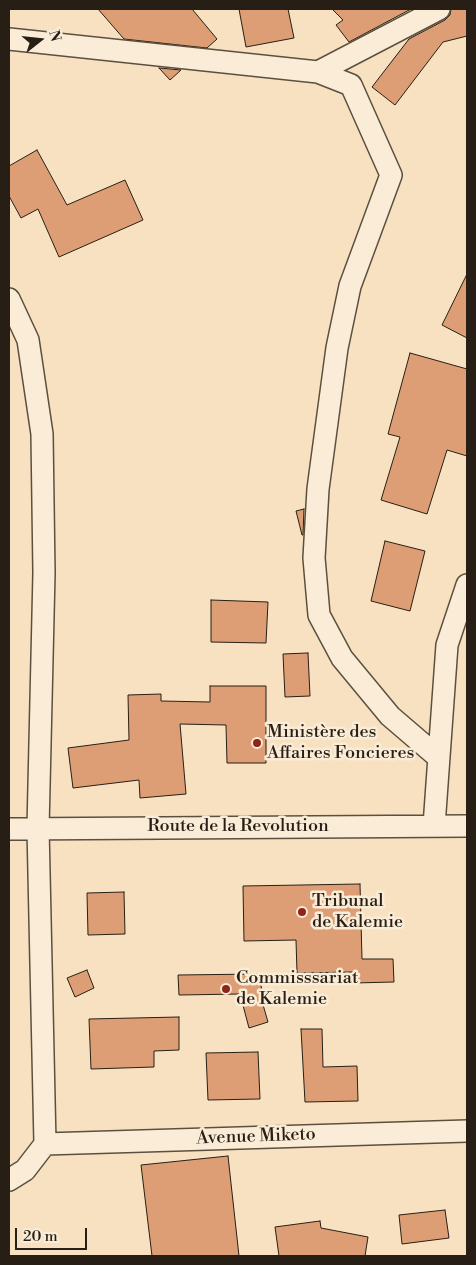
<!DOCTYPE html>
<html>
<head>
<meta charset="utf-8">
<style>
	body { margin:0 }
	#map { position:relative; width:476px; height:1265px; overflow:hidden; background:#f8e1c0; font-family:"Libre Bodoni",serif }
	canvas { display:block }
	.frame { position:absolute; inset:0; border:10px solid #271f15; pointer-events:none }
	.north { position:absolute; left:15px; top:15px; width:50px; height:50px; -webkit-text-stroke:4px #faecd6; paint-order:stroke; rotate:74deg; font-size:14px; font-weight:700; line-height:20px; text-align:center; color:#271f15 }
	.north::after { content:''; display:block; margin:auto; width:18px; height:22px; background:#271f15; clip-path:polygon(50% 0,100% 100%,50% 72%,0 100%) }
	.scale { position:absolute; left:15px; top:1228px; width:72px; height:22px; box-sizing:border-box; border:2px solid #271f15; border-top:0; padding-left:6px; font-size:15px; line-height:18px; white-space:nowrap; color:#271f15; -webkit-text-stroke:4px #faecd6; paint-order:stroke }
</style>
</head>
<body>
<div id="map">
<canvas width="476" height="1265"></canvas>
<div class="frame"></div>
<div class="north">N</div>
<div class="scale">20 m</div>
</div>
<script>
const c = document.querySelector('canvas').getContext('2d');
c.lineJoin = 'round';
function fillPath(path, color) { c.fillStyle = color; c.fill(path, 'evenodd'); }
const shape = rows => new Path2D(rows.map(r => 'M' + r).join(''));
function strokePath(path, color, width, dash) { c.strokeStyle = color; c.lineWidth = width; c.lineCap = dash ? 'butt' : 'round'; c.setLineDash(dash || []); c.stroke(path); }
function drawText(font, color, halo, rows, align = 'center') {
  c.font = font + ' "Libre Bodoni",serif'; c.lineWidth = 5; c.setLineDash([]); c.textBaseline = 'middle'; c.strokeStyle = halo; c.fillStyle = color; for (const [text, x, y, turn = 0] of rows) {
    c.save(); c.translate(x, y); c.rotate((+turn || 0) * Math.PI / 180); c.textAlign = isNaN(turn) ? turn : align; if (halo) c.strokeText(text, 0, 0); c.fillText(text, 0, 0); c.restore();
  }
}
const building = shape([
	[98,9,192,9,217,39,207,48,124,39,98,9],
	[239,9,288,9,294,38,246,47,239,9],
	[332,9,411,9,349,42,336,25,343,20,332,9],
	[451,9,467,9,467,36,443,42,395,105,372,87,409,39,445,20,450,15,451,9],
	[159,68,181,70,170,80,159,68],
	[37,150,67,205,125,180,143,220,59,257,38,209,21,218,9,196,9,166,37,150],
	[467,274,467,338,442,325,467,274],
	[410,353,467,369,467,456,447,450,427,514,381,500,400,437,388,434,410,353],
	[304,509,303,535,302,535,296,511,304,509],
	[385,541,425,551,410,611,371,601,385,541],
	[211,600,268,602,266,643,211,642,211,600],
	[308,653,310,696,285,697,283,654,308,653],
	[210,686,266,686,266,763,227,763,226,725,180,724,186,794,140,798,139,780,73,788,68,748,129,740,128,695,161,694,161,701,210,702,210,686],
	[360,884,362,959,393,959,394,982,354,983,354,972,297,973,296,940,244,941,243,886,360,884],
	[124,892,125,934,88,935,87,893,124,892],
	[87,970,94,988,75,997,67,978,87,970],
	[258,974,262,990,259,991,268,1022,249,1028,240,994,179,995,178,975,258,974],
	[179,1017,179,1050,154,1051,154,1067,91,1069,89,1019,179,1017],
	[301,1029,322,1029,323,1067,357,1066,358,1101,305,1102,301,1029],
	[258,1052,260,1099,208,1100,206,1053,258,1052],
	[228,1156,239,1256,152,1256,141,1165,228,1156],
	[445,1210,449,1238,402,1244,399,1215,445,1210],
	[320,1221,321,1228,368,1237,365,1256,279,1256,275,1227,320,1221]
]);
fillPath(building, '#dd9e75');
strokePath(building, '#271f15', 1);
const minor = shape([
	[9,39,318,72,351,85,391,175,350,286,337,348,318,489,314,558,319,615,342,658,390,716,439,758],
	[318,72,439,9],
	[9,299,28,340,42,434,44,573,38,828,45,1144,25,1170,9,1180],
	[434,826,447,645,467,585],
	[9,829,467,826],
	[45,1144,467,1131]
]);
strokePath(minor, '#5b5040', 24);
strokePath(minor, '#faecd6', 21);
for (const [x, y, r, color] of [
	[257,743,5,"#8f2418"],
	[302,912,5,"#8f2418"],
	[226,989,5,"#8f2418"]
]) { const dot = new Path2D(); dot.arc(x, y, r, 0, 2 * Math.PI); c.fillStyle = color; c.fill(dot); strokePath(dot, '#faecd6', 2); }
drawText('18px', '#271f15', '#faecd6', [
	["Ministère des",267,733],
	["Affaires Foncieres",267,754],
	["Tribunal",312,902],
	["de Kalemie",312,923],
	["Commisssariat",236,979],
	["de Kalemie",236,1000]
], 'left');
drawText('18px', '#271f15', '#faecd6', [
	["Route de la Revolution",238,827],
	["Avenue Miketo",256,1137,-2]
]);
</script>
</body>
</html>
